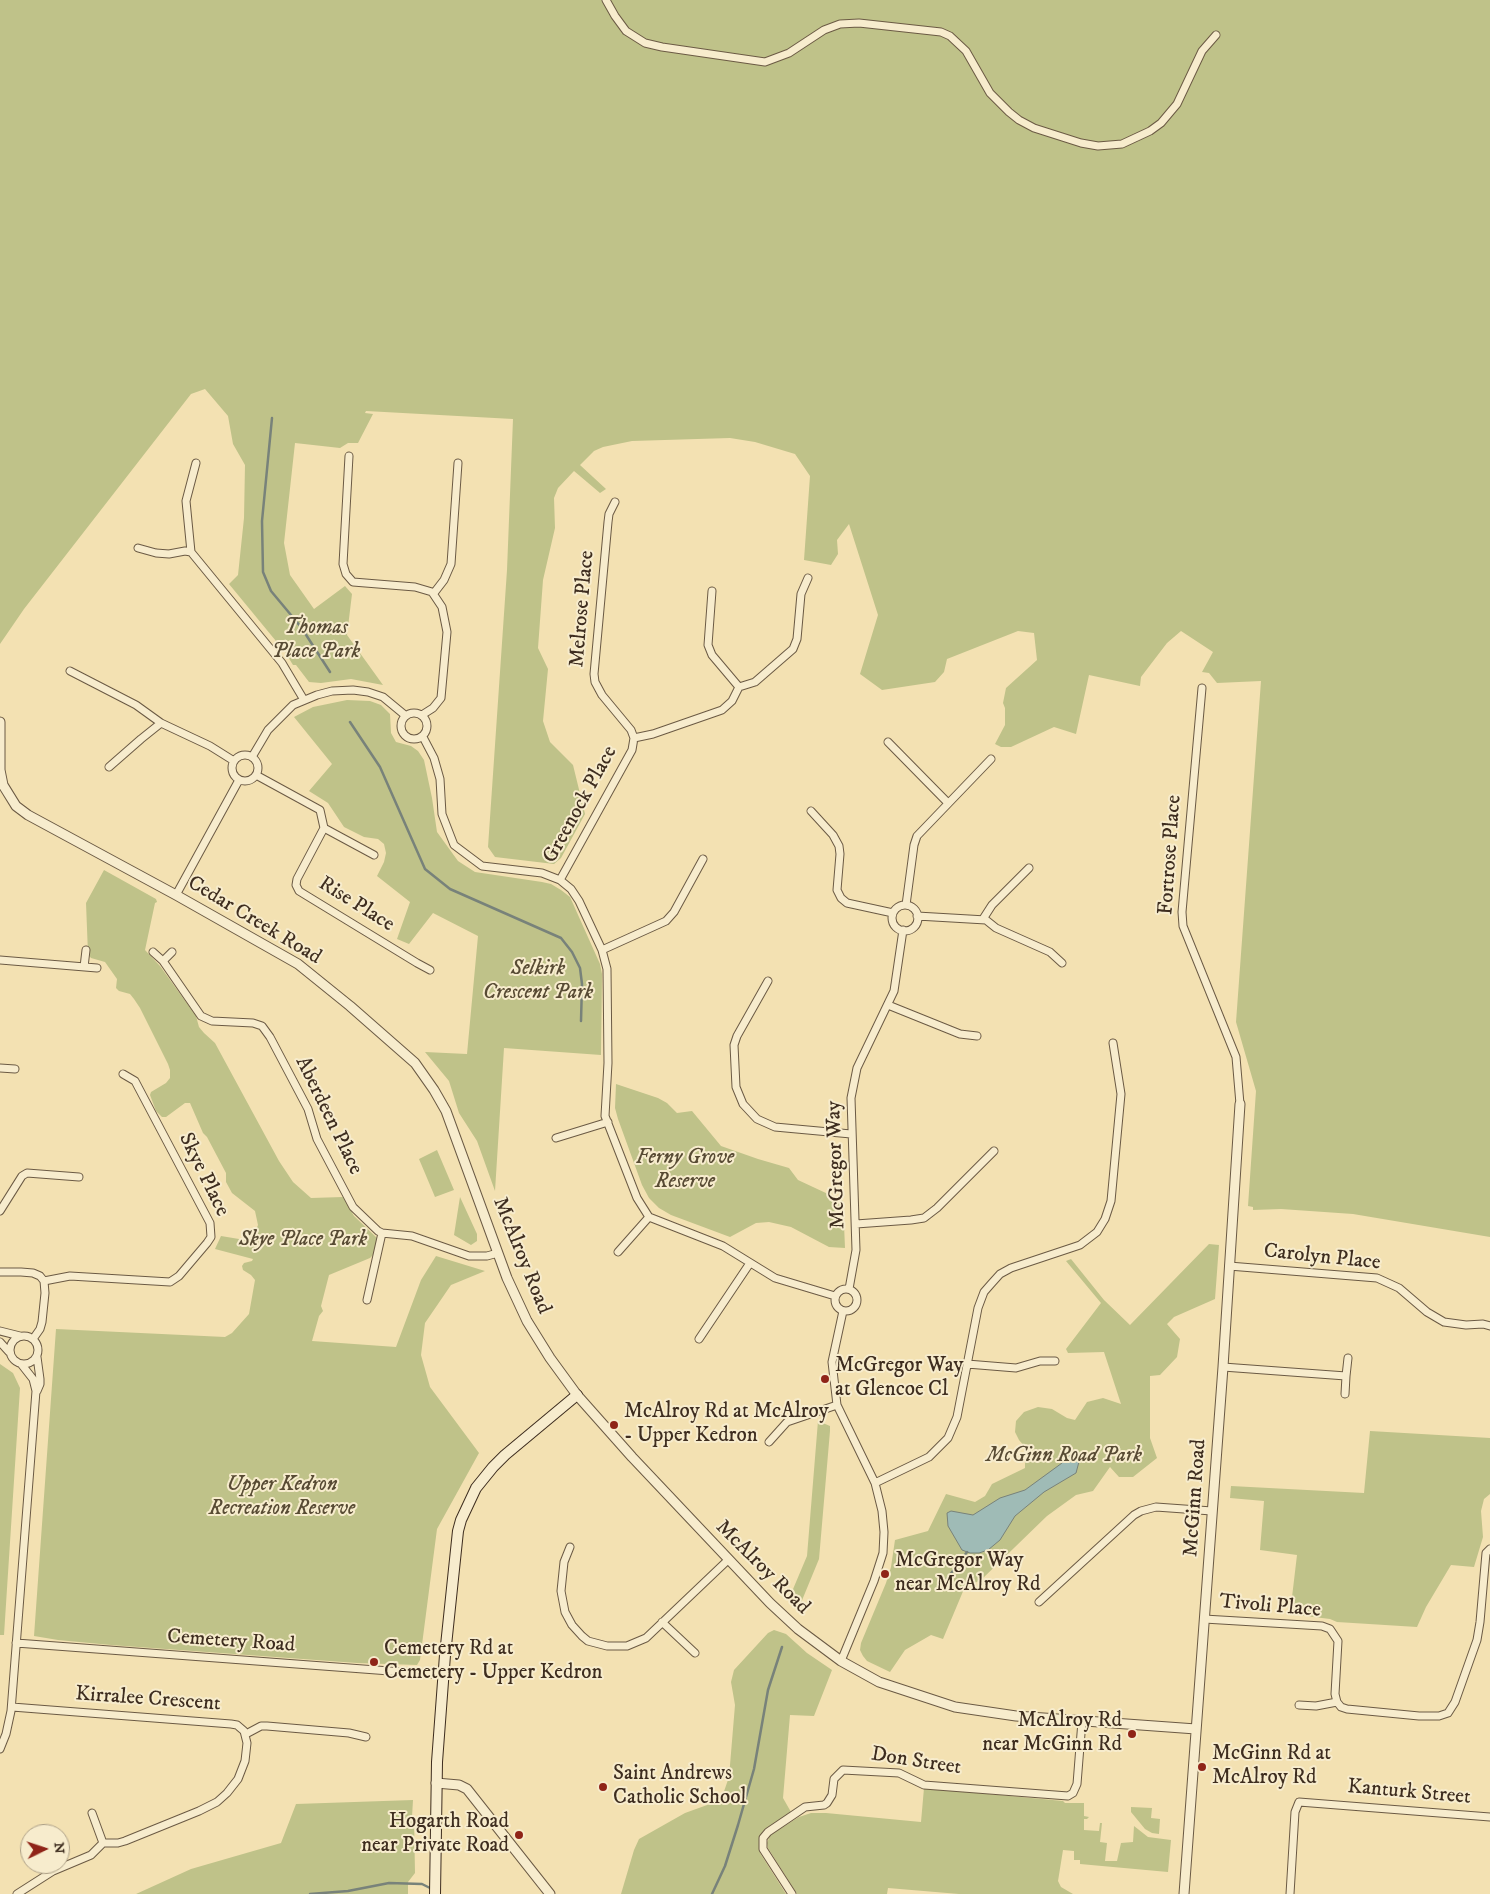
<!DOCTYPE html>
<html>
<head>
<meta charset="utf-8">
<style>
	body { margin:0 }
	#map { position:relative; width:1490px; height:1894px; overflow:hidden; background:#f3e1b2; font-family:"IM FELL DW Pica",serif }
	canvas { display:block }
	.north { position:absolute; left:20px; top:1824px; width:50px; height:50px; box-sizing:border-box; background:#f7eccd; border:1px solid #ada087; border-radius:50%; rotate:86deg; font-size:14px; font-weight:700; line-height:20px; text-align:center; color:#3e2d1f }
	.north::after { content:''; display:block; margin:auto; width:18px; height:22px; background:#8f2418; clip-path:polygon(50% 0,100% 100%,50% 72%,0 100%) }
</style>
</head>
<body>
<div id="map">
<canvas width="1490" height="1894"></canvas>
<div class="north">N</div>
</div>
<script>
const c = document.querySelector('canvas').getContext('2d');
c.lineJoin = 'round';
function fillPath(path, color) { c.fillStyle = color; c.fill(path, 'evenodd'); }
const shape = rows => new Path2D(rows.map(r => 'M' + r).join(''));
function strokePath(path, color, width, dash) { c.strokeStyle = color; c.lineWidth = width; c.lineCap = dash ? 'butt' : 'round'; c.setLineDash(dash || []); c.stroke(path); }
function drawText(font, color, halo, rows, align = 'center') {
  c.font = font + ' "IM FELL DW Pica",serif'; c.lineWidth = 4; c.setLineDash([]); c.textBaseline = 'middle'; c.strokeStyle = halo; c.fillStyle = color; for (const [text, x, y, turn = 0] of rows) {
    c.save(); c.translate(x, y); c.rotate((+turn || 0) * Math.PI / 180); c.textAlign = isNaN(turn) ? turn : align; if (halo) c.strokeText(text, 0, 0); c.fillText(text, 0, 0); c.restore();
  }
}
fillPath(shape([
	[0,0,1490,0,1490,1237,1353,1214,1281,1209,1253,1210,1253,1207,1248,1206,1256,1091,1236,1022,1261,681,1217,683,1209,673,1202,672,1213,652,1181,631,1167,643,1141,677,1140,686,1089,675,1076,734,1054,727,1011,747,1001,747,995,744,1005,725,1005,708,1003,703,1006,688,1037,660,1034,633,1018,631,947,659,944,672,935,682,882,690,860,674,878,615,849,524,837,540,838,554,831,565,804,560,810,476,795,454,755,442,730,438,632,441,603,447,594,451,580,465,606,489,600,493,574,471,558,488,554,498,555,528,543,580,538,648,548,669,543,721,550,742,573,765,585,814,561,858,554,864,495,857,488,847,507,570,513,419,366,411,365,413,373,414,358,443,348,443,340,448,295,443,284,543,290,575,314,609,345,586,352,594,347,635,383,685,351,679,321,683,309,682,296,665,293,665,285,652,229,584,238,575,244,518,245,465,233,444,228,416,205,389,191,394,24,609,0,644],
	[347,700,370,701,381,705,390,714,391,733,396,742,411,746,418,751,424,760,432,798,437,832,458,861,475,872,542,882,551,884,561,890,570,897,600,964,602,974,601,1055,504,1048,495,1191,477,1141,459,1113,449,1081,425,1052,467,1054,478,936,433,913,409,944,397,939,410,902,377,876,384,862,386,853,384,844,378,839,364,837,344,827,328,803,309,791,332,764,294,717,313,707],
	[104,870,156,899,157,902,155,903,145,950,160,966,196,1016,199,1027,204,1033,215,1043,279,1161,293,1182,311,1198,343,1197,354,1216,377,1238,377,1246,375,1253,370,1258,329,1275,321,1306,323,1311,319,1316,312,1341,396,1347,421,1280,436,1256,485,1271,451,1285,425,1323,421,1355,430,1387,479,1453,437,1529,420,1660,417,1665,357,1663,111,1645,58,1640,34,1636,56,1329,225,1337,232,1333,249,1314,255,1280,251,1275,243,1270,242,1266,244,1263,252,1261,253,1259,215,1249,221,1236,245,1240,253,1238,258,1225,255,1211,232,1193,226,1182,226,1173,207,1137,203,1133,190,1103,185,1103,166,1117,162,1117,156,1111,150,1095,151,1092,166,1083,170,1078,170,1070,168,1064,140,1008,134,999,130,994,119,991,116,988,117,979,105,962,91,958,88,954,86,903],
	[616,1084,658,1098,667,1103,677,1113,692,1111,721,1146,758,1159,789,1168,798,1180,843,1201,845,1248,829,1247,791,1227,769,1222,756,1223,730,1237,671,1215,659,1208,649,1198,642,1185,618,1119,615,1108],
	[437,1150,454,1190,435,1197,419,1159],
	[460,1197,477,1234,477,1241,471,1245,454,1235],
	[1209,1244,1219,1245,1215,1299,1174,1317,1167,1324,1180,1339,1177,1357,1160,1375,1150,1376,1150,1438,1157,1458,1133,1477,1119,1477,1110,1467,1093,1491,1076,1495,1047,1516,982,1579,964,1589,943,1639,931,1635,905,1650,890,1672,867,1661,863,1656,860,1650,861,1643,886,1583,891,1567,895,1540,928,1531,946,1494,975,1502,985,1496,992,1484,1025,1468,1025,1447,1019,1440,1015,1432,1016,1421,1024,1412,1038,1407,1052,1409,1067,1418,1075,1420,1087,1402,1103,1398,1121,1404,1104,1352,1068,1353,1066,1349,1101,1303,1066,1261,1071,1259,1104,1300,1130,1325],
	[0,1364,13,1373,20,1388,4,1635,0,1635],
	[818,1421,830,1426,830,1431,819,1559,798,1610,788,1601,807,1556],
	[1370,1431,1490,1438,1490,1494,1484,1499,1481,1511,1483,1537,1474,1567,1451,1565,1426,1607,1417,1627,1337,1622,1330,1619,1290,1614,1297,1555,1260,1550,1264,1501,1230,1498,1231,1486,1364,1493],
	[774,1630,786,1634,807,1653,832,1670,814,1716,790,1715,783,1798,791,1812,768,1827,763,1831,759,1839,760,1853,786,1894,621,1894,634,1850,639,1839,685,1813,721,1800,729,1777,735,1705,731,1682,734,1670,768,1633],
	[924,1788,1042,1799,1063,1801,1065,1803,1084,1803,1084,1816,1089,1817,1087,1819,1084,1819,1084,1830,1099,1831,1100,1823,1102,1823,1100,1842,1107,1843,1105,1861,1117,1861,1121,1843,1133,1842,1134,1826,1148,1837,1171,1840,1168,1872,1080,1864,1080,1860,1074,1860,1074,1851,1063,1850,1058,1881,1061,1887,1073,1894,959,1894,888,1888,887,1894,797,1894,768,1848,767,1843,770,1835,799,1817,811,1813,826,1813,921,1822],
	[413,1800,412,1817,414,1818,415,1873,408,1882,408,1894,136,1894,191,1869,281,1843,296,1804],
	[1131,1807,1152,1808,1151,1818,1160,1819,1159,1834,1152,1833,1145,1829,1131,1812]
]), '#bfc289');
const water = shape([
	[1072,1453,1080,1458,1076,1473,1044,1492,1015,1516,1000,1540,988,1550,979,1553,970,1553,962,1550,948,1526,947,1513,951,1511,973,1515,1000,1498,1025,1490,1062,1463,1072,1453]
]);
fillPath(water, '#9fbbb6');
strokePath(water, '#78827a', 1);
strokePath(shape([
	[272,418,262,521,263,572,271,591,301,627,330,672],
	[350,722,380,767,425,869,450,889,561,938,572,952,580,968,582,984,581,1021],
	[947,1579,967,1552],
	[310,1894,348,1891,389,1883,422,1884,432,1889],
	[712,1894,725,1866,738,1825,754,1769,768,1690,782,1647]
]), '#78827a', 2.5);
const minor = shape([
	[606,0,615,16,626,31,645,43,662,47,765,62,789,53,824,30,840,24,859,23,941,32,950,36,966,51,990,93,1009,112,1019,120,1034,128,1081,143,1098,146,1122,144,1150,131,1161,123,1177,104,1202,51,1216,35],
	[349,456,343,564,346,574,353,582,415,587,432,592,442,607,447,632,441,698,433,708,422,715],
	[615,502,609,514,608,522,594,674,595,682,602,695,631,730,634,738],
	[138,548,156,553,169,554,185,551,191,552,282,663,304,700],
	[191,552,186,501,196,463],
	[712,591,708,645,712,655,739,687],
	[434,593,444,580,451,564,458,463],
	[70,671,136,705,161,723],
	[1202,688,1182,912,1183,926,1236,1057,1240,1104],
	'401 726a13 13 0 1 1 26 0a13 13 0 1 1-26 0Z',
	[423,737,434,758,440,779,442,814,454,845,482,866,542,873,560,880,571,889,579,901,602,950,607,969,608,1063,605,1116,637,1198,649,1217,723,1246,775,1278,835,1296],
	[888,742,948,803],
	'232 768a13 13 0 1 1 26 0a13 13 0 1 1-26 0Z',
	[252,757,268,730,293,705,317,695,332,691,353,690,368,692,383,697,406,716],
	[109,767,141,739,161,723,210,746,234,761],
	[256,775,320,810,324,828,297,879,296,885,299,891,417,963,430,970],
	[811,811,833,835,839,846,840,854,837,890,841,898,847,903,893,913],
	[324,828,374,855],
	[560,880,632,750,634,738,653,734,722,710,732,701,739,687,755,682,793,649,797,639,801,594,808,578],
	[176,895,239,780],
	[906,905,914,845,917,836,991,759],
	'892 918a13 13 0 1 1 26 0a13 13 0 1 1-26 0Z',
	[917,916,986,920,996,928,1050,952,1062,963],
	[983,919,992,905,1029,868],
	[602,950,666,921,674,912,703,859],
	[153,952,163,961,201,1016,212,1021,253,1023,262,1026,270,1037,308,1109,317,1139,353,1207,378,1231,382,1233,412,1236,469,1256,487,1256,498,1253],
	[0,960,97,968],
	[163,961,172,952],
	[84,967,86,950],
	[768,981,737,1036,734,1045,736,1087,743,1104,757,1119,775,1127,851,1134],
	[888,1005,960,1034,977,1036],
	[0,1068,15,1069],
	[556,1138,608,1122],
	[0,1211,22,1176,27,1173,79,1177],
	[856,1224,911,1220,924,1218,937,1208,994,1151],
	[618,1252,649,1217],
	[1229,1266,1377,1278,1399,1288,1427,1312,1444,1322,1466,1325,1483,1324,1490,1326],
	[0,1272,21,1272,33,1273,40,1276,44,1281,45,1293,42,1322,40,1329,33,1339],
	[44,1281,70,1276,170,1282,179,1276,207,1243,211,1237,210,1223,135,1081,123,1074],
	'835 1300a11 11 0 1 1 22 0a11 11 0 1 1-22 0Z',
	[849,1289,856,1250,851,1098,857,1068,894,991,903,930],
	[367,1300,382,1233],
	[0,1331,20,1336],
	'10 1350a14 14 0 1 1 28 0a14 14 0 1 1-28 0Z',
	[699,1339,750,1263],
	[0,1342,9,1352],
	[967,1364,1016,1368,1040,1361,1055,1361],
	[1223,1367,1346,1376,1348,1358],
	[37,1391,40,1384,40,1379,37,1357],
	[1345,1394,1346,1376],
	[769,1442,787,1422,837,1405],
	[875,1483,929,1457,948,1438,957,1417,978,1308,984,1292,991,1284,1000,1274,1011,1268,1080,1245,1097,1232,1105,1219,1111,1201,1121,1094,1113,1043],
	[570,1547,564,1562,561,1591,565,1612,572,1625,582,1636,588,1641,607,1646,627,1646,646,1638,729,1559],
	[1039,1602,1134,1515,1141,1511,1156,1507,1212,1511],
	[1204,1619,1322,1626,1330,1629,1338,1641,1335,1694,1337,1702,1341,1707,1347,1709,1419,1716,1439,1716,1448,1713,1455,1702,1477,1640,1480,1622,1486,1553,1490,1549],
	[662,1622,695,1653],
	[16,1643,443,1675],
	[841,1661,874,1581,883,1553,884,1532,882,1511,875,1483,837,1405,832,1362,843,1311],
	[1299,1705,1316,1706,1337,1702],
	[12,1707,231,1724,237,1725,244,1731,247,1743,245,1761,238,1779,227,1793,217,1802,199,1811,125,1841,118,1843,103,1843,91,1855,53,1871,17,1894],
	[246,1734,261,1726,267,1726,349,1733,366,1737],
	[0,1749,6,1734,11,1711,36,1391,33,1379,22,1365],
	[92,1813,103,1843],
	[792,1894,763,1849,763,1838,768,1832,805,1807,824,1805,827,1803,832,1795,834,1779,843,1770,899,1773,924,1785,1068,1796,1073,1793,1077,1784,1082,1721],
	[1290,1894,1295,1812,1299,1802,1490,1817]
]);
const tertiary = shape([
	[0,722,0,770,3,785,16,806,28,815,176,895,298,964,350,1006,415,1063,434,1090,446,1111,507,1278,527,1321,550,1358,577,1395,632,1457,770,1603,798,1629,841,1661,879,1682,955,1707,1016,1716,1196,1729],
	[436,1783,459,1785,467,1789,550,1894],
	[1184,1894,1223,1367,1240,1104]
]);
const secondary = shape([
	[435,1894,437,1762,445,1655,458,1531,461,1520,476,1488,493,1467,505,1455,577,1395]
]);
strokePath(minor, '#6b5a44', 9);
strokePath(tertiary, '#6b5a44', 11);
strokePath(secondary, '#3e2d1f', 12);
strokePath(minor, '#f7eccd', 7);
strokePath(tertiary, '#f7eccd', 9);
strokePath(secondary, '#f7eccd', 10);
for (const [x, y, r, color] of [
	[825,1379,5,"#8f2418"],
	[614,1425,5,"#8f2418"],
	[885,1574,5,"#8f2418"],
	[374,1662,5,"#8f2418"],
	[1132,1734,5,"#8f2418"],
	[1202,1767,5,"#8f2418"],
	[603,1787,5,"#8f2418"],
	[519,1835,5,"#8f2418"]
]) { const dot = new Path2D(); dot.arc(x, y, r, 0, 2 * Math.PI); c.fillStyle = color; c.fill(dot); strokePath(dot, '#f7eccd', 2); }
drawText('21px', '#3e2d1f', '#f7eccd', [
	["Melrose Place",583,609,-85],
	["Greenock Place",581,805,-61],
	["Fortrose Place",1171,855,-86],
	["Rise Place",356,905,32],
	["Cedar Creek Road",254,921,31],
	["Aberdeen Place",328,1116,64],
	["McGregor Way",837,1165,-92],
	["Skye Place",203,1175,64],
	["McAlroy Road",521,1256,68],
	["Carolyn Place",1322,1258,6],
	["McGinn Road",1196,1498,-86],
	["McAlroy Road",762,1568,45],
	["Tivoli Place",1270,1607,5],
	["Cemetery Road",231,1642,4],
	["Kirralee Crescent",148,1700,4],
	["Don Street",916,1762,9],
	["Kanturk Street",1409,1793,5]
]);
drawText('italic 21px', '#584b34', '#f7eccd', [
	["Thomas",316,629],
	["Place Park",316,653],
	["Selkirk",538,970],
	["Crescent Park",538,994],
	["Ferny Grove",685,1159],
	["Reserve",685,1183],
	["Skye Place Park",303,1241],
	["McGinn Road Park",1064,1457],
	["Upper Kedron",282,1486],
	["Recreation Reserve",282,1510]
]);
drawText('21px', '#3e2d1f', '#f7eccd', [
	["McGregor Way",835,1367],
	["at Glencoe Cl",835,1391],
	["McAlroy Rd at McAlroy",624,1413],
	["- Upper Kedron",624,1437],
	["McGregor Way",895,1562],
	["near McAlroy Rd",895,1586],
	["Cemetery Rd at",384,1650],
	["Cemetery - Upper Kedron",384,1674],
	["McAlroy Rd",1122,1722,"right"],
	["near McGinn Rd",1122,1746,"right"],
	["McGinn Rd at",1212,1755],
	["McAlroy Rd",1212,1779],
	["Saint Andrews",613,1775],
	["Catholic School",613,1799],
	["Hogarth Road",509,1823,"right"],
	["near Private Road",509,1847,"right"]
], 'left');
</script>
</body>
</html>
